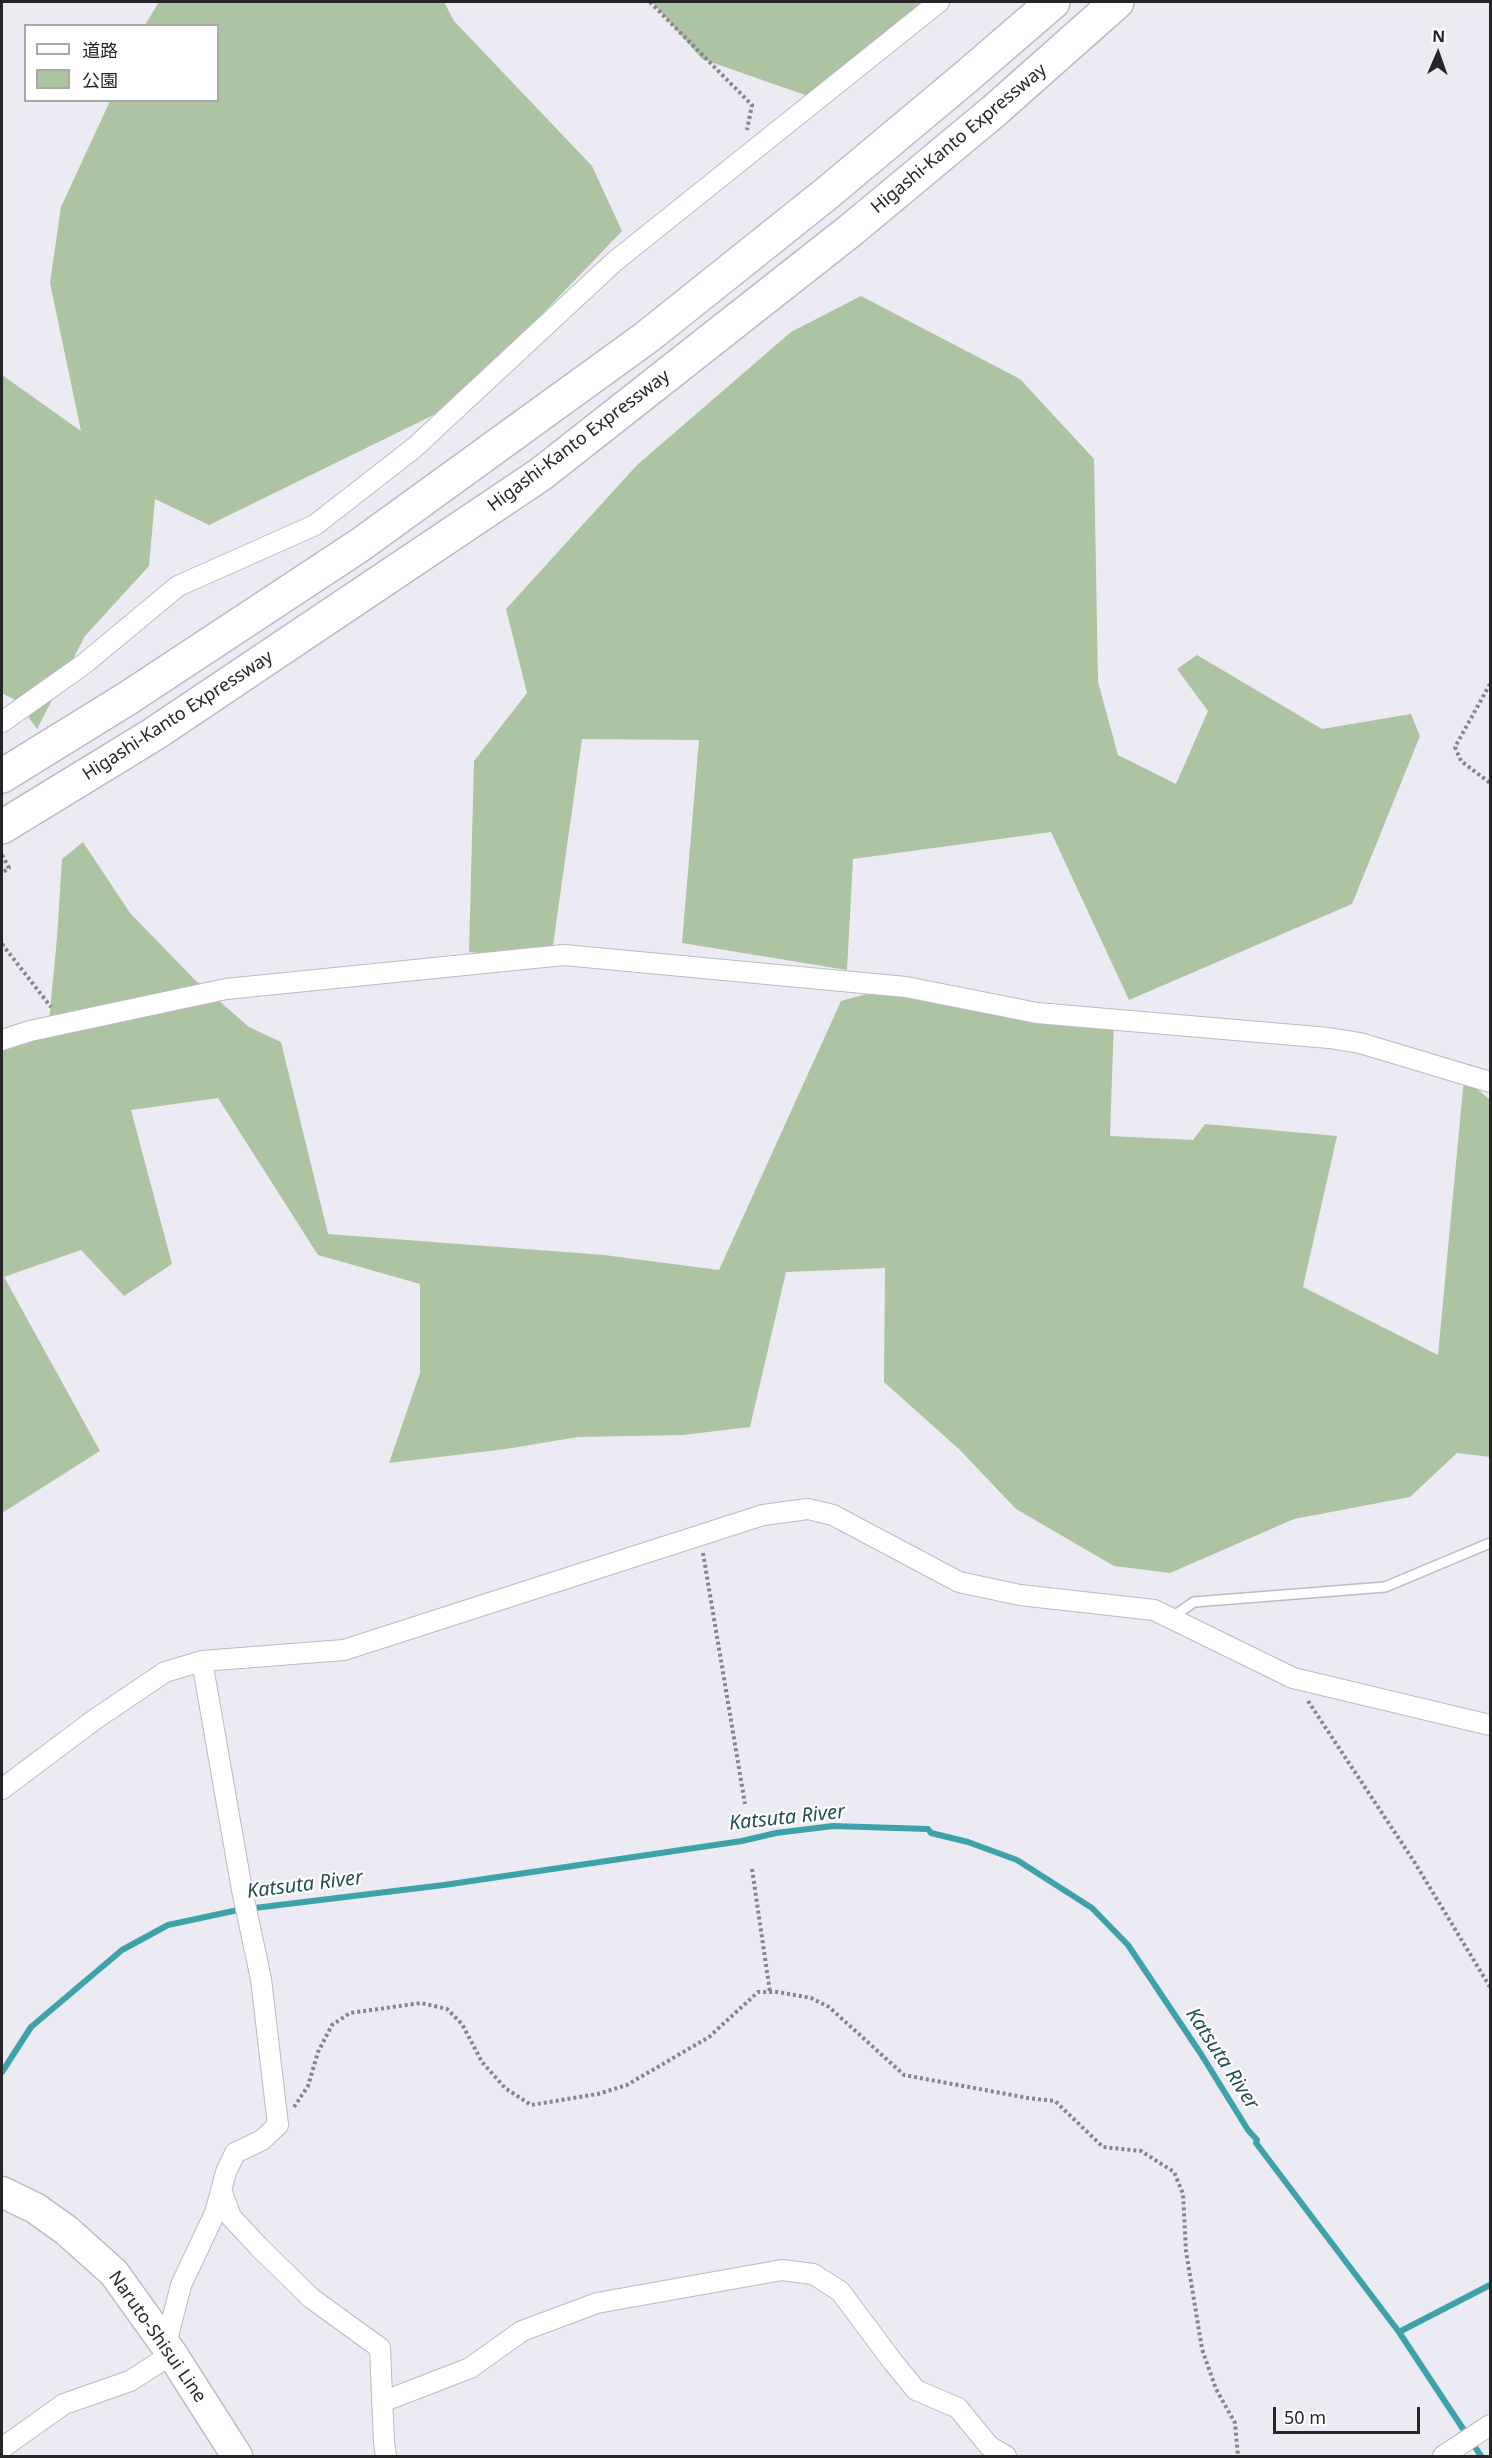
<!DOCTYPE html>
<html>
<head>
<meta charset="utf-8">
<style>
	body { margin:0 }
	#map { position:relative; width:1492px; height:2458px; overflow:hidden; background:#ecebf4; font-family:"Noto Sans","Noto Sans JP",sans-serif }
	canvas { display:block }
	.frame { position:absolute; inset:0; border:3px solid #252528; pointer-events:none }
	.legend { position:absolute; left:24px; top:24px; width:195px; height:78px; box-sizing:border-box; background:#fff; border:2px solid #a8a8a9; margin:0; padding:8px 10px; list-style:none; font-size:18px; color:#252528 }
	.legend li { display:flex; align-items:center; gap:12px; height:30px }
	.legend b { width:30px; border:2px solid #a8a8a9 }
	.north { position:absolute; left:1408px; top:24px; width:60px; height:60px; -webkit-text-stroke:4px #fff; paint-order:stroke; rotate:2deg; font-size:16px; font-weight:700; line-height:24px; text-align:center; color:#252528 }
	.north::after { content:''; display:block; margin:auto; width:21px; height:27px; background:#252528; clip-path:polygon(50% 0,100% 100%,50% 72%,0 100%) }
	.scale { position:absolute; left:1273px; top:2407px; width:147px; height:27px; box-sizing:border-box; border:3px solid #252528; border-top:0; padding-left:8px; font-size:18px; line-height:21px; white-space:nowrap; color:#252528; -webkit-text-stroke:4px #fff; paint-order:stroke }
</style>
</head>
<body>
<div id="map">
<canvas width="1492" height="2458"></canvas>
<div class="frame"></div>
<ul class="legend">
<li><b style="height:8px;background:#fff"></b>道路</li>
<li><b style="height:16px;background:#acc4a1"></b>公園</li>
</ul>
<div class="north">N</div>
<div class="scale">50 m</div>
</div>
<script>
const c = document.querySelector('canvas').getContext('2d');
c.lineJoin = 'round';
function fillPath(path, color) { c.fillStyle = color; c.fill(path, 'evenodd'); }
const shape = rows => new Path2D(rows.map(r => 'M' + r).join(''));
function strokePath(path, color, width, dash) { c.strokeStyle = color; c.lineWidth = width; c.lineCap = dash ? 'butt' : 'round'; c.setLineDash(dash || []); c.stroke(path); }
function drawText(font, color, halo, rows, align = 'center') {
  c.font = font + ' "Noto Sans",sans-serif'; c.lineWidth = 4.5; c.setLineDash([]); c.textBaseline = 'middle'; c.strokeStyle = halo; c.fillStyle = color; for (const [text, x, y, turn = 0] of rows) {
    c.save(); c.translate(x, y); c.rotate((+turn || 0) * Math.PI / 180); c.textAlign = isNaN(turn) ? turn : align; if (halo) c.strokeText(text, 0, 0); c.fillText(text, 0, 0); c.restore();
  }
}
fillPath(shape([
	[159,2,444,2,454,21,592,166,622,231,456,404,209,525,155,499,149,566,85,636,37,729,17,701,2,693,2,375,81,431,50,283,61,207,110,101,218,100,218,26,145,25],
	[652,2,948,2,811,97,702,59],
	[861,296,1020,379,1094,459,1098,682,1118,755,1176,784,1208,711,1177,669,1197,655,1322,729,1411,714,1420,736,1352,904,1129,1000,1051,832,853,859,847,970,682,943,699,740,582,739,551,960,469,952,474,761,527,693,506,609,637,465,791,332],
	[83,842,130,913,195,980,249,1027,281,1042,328,1234,604,1255,719,1270,841,1001,889,988,1114,1020,1110,1136,1193,1140,1205,1124,1337,1136,1303,1287,1438,1355,1464,1078,1490,1100,1490,1457,1457,1453,1410,1497,1294,1519,1170,1573,1114,1566,1016,1509,960,1450,884,1382,885,1268,786,1272,750,1427,683,1435,578,1437,506,1449,389,1463,420,1373,420,1284,318,1255,218,1098,131,1110,172,1264,124,1296,81,1250,4,1277,100,1451,2,1513,2,1046,48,1032,57,938,62,859]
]), '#acc4a1');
strokePath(shape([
	[2,2072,31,2027,122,1950,168,1925,238,1910,444,1885,742,1841,776,1833,833,1826,928,1829,931,1833,968,1842,1017,1860,1092,1908,1128,1945,1201,2054,1248,2130,1257,2140,1256,2143,1399,2332,1481,2456],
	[1399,2332,1490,2285]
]), '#3da2a9', 6);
const lane = shape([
	[1171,1618,1194,1602,1385,1587,1490,1543]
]);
const street = shape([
	[2,722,84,664,178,586,315,525,414,448,614,262,939,2],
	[2,1040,30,1031,226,989,564,955,906,987,1037,1013,1329,1038,1360,1043,1490,1082],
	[2,1789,94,1720,165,1672,202,1661,344,1650,763,1515,808,1509,833,1515,959,1582,1020,1595,1154,1610,1293,1678,1490,1725],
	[221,2190,231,2217,259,2247,311,2298,380,2348,384,2442,386,2456],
	[166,2344,181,2285,215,2213,226,2172,235,2153,262,2140,278,2125,261,1979,242,1890,202,1661],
	[382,2402,470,2368,522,2331,597,2303,782,2270,813,2274,840,2291,893,2362,916,2390,958,2408,989,2446,1006,2456],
	[2,2448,64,2404,130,2381,172,2354],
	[1443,2456,1490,2425]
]);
const primary = shape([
	[2,2192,35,2208,66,2230,114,2273,172,2354,237,2456]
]);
const highway = shape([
	[2,776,128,698,360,545,647,337,826,194,966,77,1053,2],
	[2,827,154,734,541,474,851,230,994,111,1117,2]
]);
strokePath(lane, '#bcbbc3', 12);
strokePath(street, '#bcbbc3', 22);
strokePath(primary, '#bcbbc3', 33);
strokePath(highway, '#bcbbc3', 36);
strokePath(shape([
	[650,2,752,105,747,130],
	[1490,684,1455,747,1461,761,1490,783],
	[2,855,9,868,2,873],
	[2,944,51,1007],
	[703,1553,745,1804],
	[1308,1701,1415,1863,1490,1987],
	[752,1869,770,1992],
	[294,2107,308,2086,318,2052,332,2025,350,2013,421,2003,447,2009,462,2024,482,2062,505,2088,531,2105,598,2094,627,2085,709,2037,758,1992,778,1992,811,1998,829,2007,904,2075,1028,2098,1055,2101,1103,2147,1141,2151,1174,2172,1183,2194,1186,2251,1202,2349,1216,2389,1235,2423,1238,2456]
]), '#86858b', 4, [3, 3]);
strokePath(lane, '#fff', 9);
strokePath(street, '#fff', 20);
strokePath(primary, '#fff', 30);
strokePath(highway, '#fff', 33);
drawText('18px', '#252528', '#fff', [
	["Higashi-Kanto Expressway",959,139,-40],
	["Higashi-Kanto Expressway",579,441,-37],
	["Higashi-Kanto Expressway",178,716,-33],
	["Naruto-Shisui Line",157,2337,55]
]);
drawText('italic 20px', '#245053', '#fff', [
	["Katsuta River",787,1818,-6],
	["Katsuta River",305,1885,-7],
	["Katsuta River",1222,2059,57]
]);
</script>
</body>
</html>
